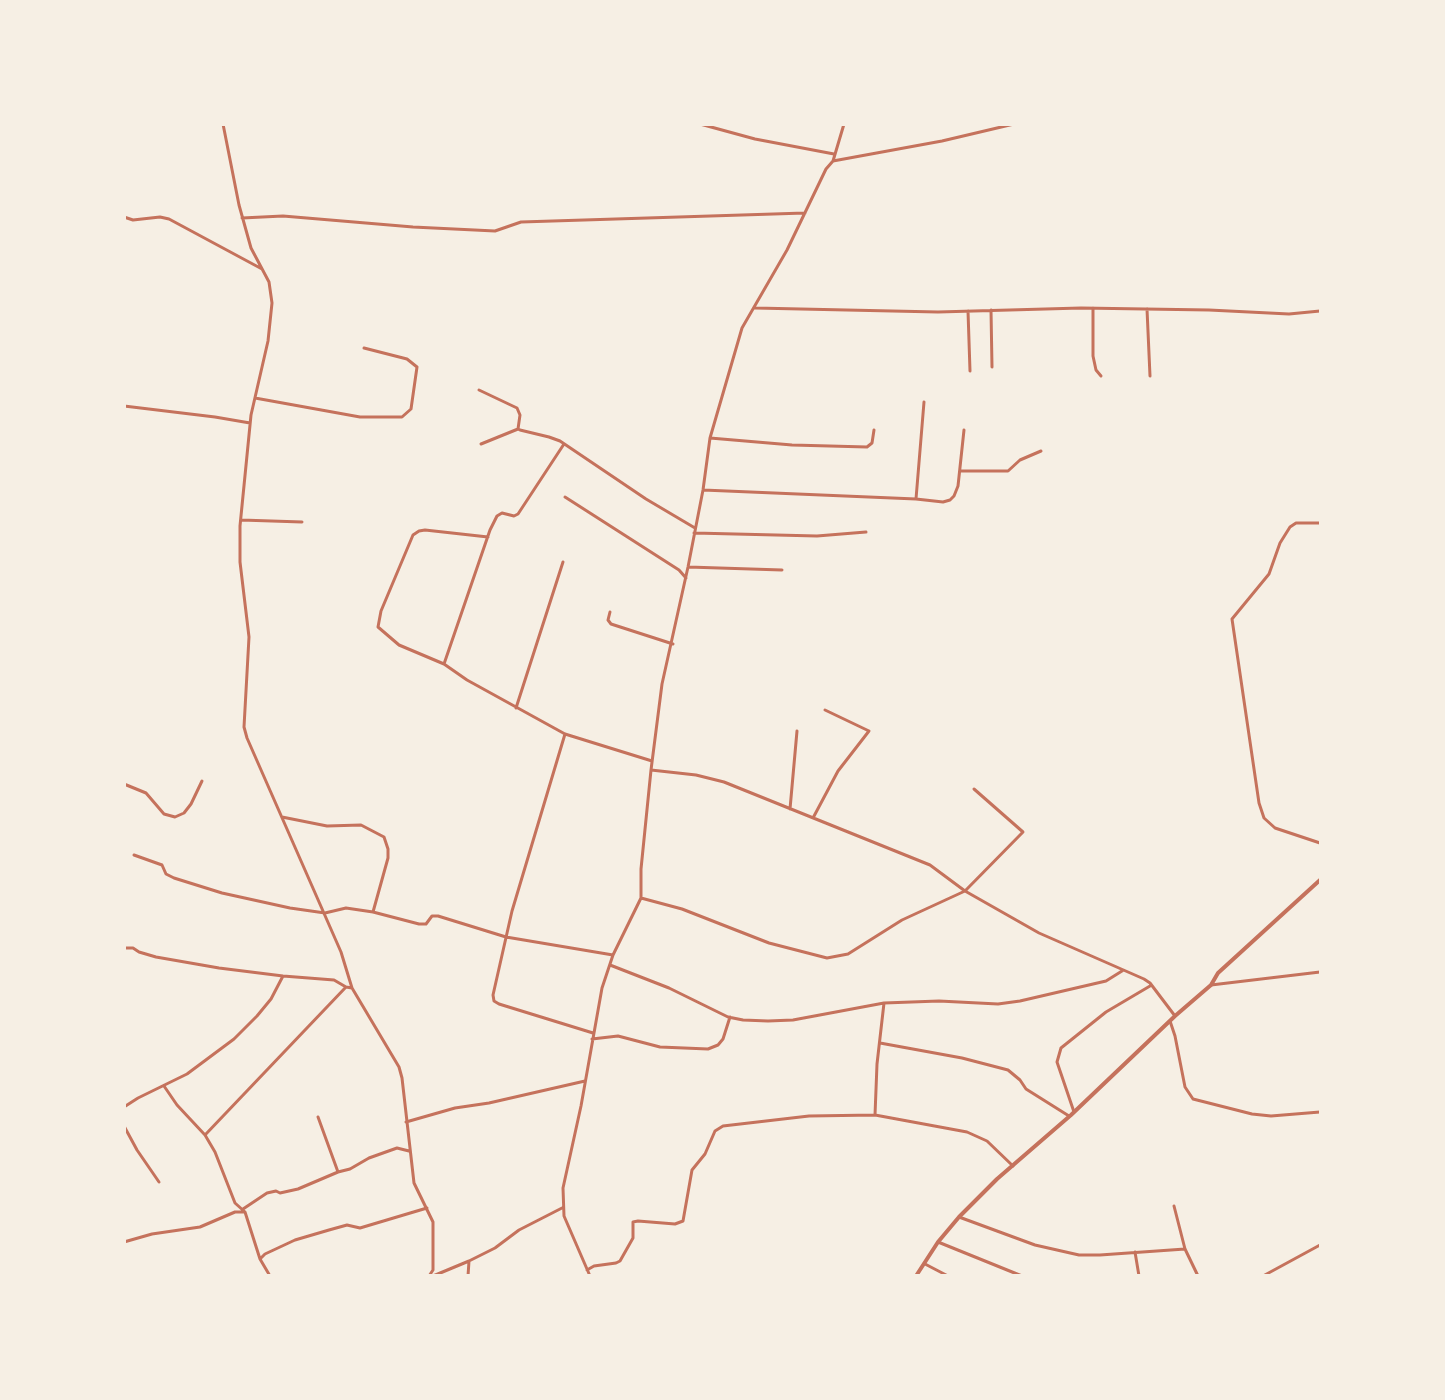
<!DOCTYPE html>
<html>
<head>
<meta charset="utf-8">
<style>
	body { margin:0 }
	#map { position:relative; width:1445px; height:1400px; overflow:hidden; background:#f6efe4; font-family:"Space Grotesk",sans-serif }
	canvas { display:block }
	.frame { position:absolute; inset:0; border:126px solid #f6efe4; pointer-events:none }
</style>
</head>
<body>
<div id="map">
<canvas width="1445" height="1400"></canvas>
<div class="frame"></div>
</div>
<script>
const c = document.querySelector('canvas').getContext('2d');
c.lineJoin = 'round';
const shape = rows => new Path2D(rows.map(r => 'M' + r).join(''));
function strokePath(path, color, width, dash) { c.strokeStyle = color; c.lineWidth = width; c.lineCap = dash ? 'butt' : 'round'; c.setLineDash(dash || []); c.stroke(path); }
strokePath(shape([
	[223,124,239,205,251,248,269,282,272,303,268,341,251,415,240,526,240,562,249,637,244,727,247,738,341,952,352,988,399,1067,402,1078,414,1183,433,1222,433,1270,429,1276],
	[700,124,755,139,834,154],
	[833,161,942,141,1014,124],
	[124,217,133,220,160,217,169,219,262,269],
	[242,218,283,216,413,227,495,231,521,222,805,213],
	[755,308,938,312,1081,308,1209,310,1289,314,1320,311],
	[1093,308,1093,356,1096,370,1101,376],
	[1147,309,1150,376],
	[991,310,992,367],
	[968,311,970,371],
	[479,390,517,408,520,415,518,429,520,430,549,437,560,441,646,499,695,528],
	[255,398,360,417,402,417,411,409,417,367,407,359,364,348],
	[124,406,215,417,250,423],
	[710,438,792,445,867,447,872,443,874,430],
	[481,444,518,429],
	[960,471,1008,471,1020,460,1041,451],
	[703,490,916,499,943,502,950,500,954,496,958,486,964,430],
	[565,497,679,570,686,578],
	[916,499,924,402],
	[241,520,302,522],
	[1320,523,1296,523,1290,527,1280,543,1269,574,1232,619,1259,803,1264,818,1275,828,1320,843],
	[694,533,817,536,866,532],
	[488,537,425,530,419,531,413,535,381,611,378,627,399,645,444,664,467,680,565,734,652,761],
	[688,567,782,570],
	[610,612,608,620,611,624,673,644],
	[444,664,490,530,497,516,502,513,514,516,518,514,564,444],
	[516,708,563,562],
	[565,734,512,911,493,995,494,1001,499,1004,593,1033],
	[651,770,696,775,724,782,930,865,965,891,1039,933,1144,979,1150,983,1175,1016],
	[124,784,146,793,164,814,175,817,184,813,191,804,202,781],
	[790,809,797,731],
	[282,817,327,826,361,825,384,837,388,849,388,858,373,912],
	[813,818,838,771,869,731,825,710],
	[134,855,162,865,166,874,174,878,222,893,290,908,325,913,346,908,373,912,419,924,426,924,432,916,438,916,506,937,613,955],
	[641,898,682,909,769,943,827,958,848,954,902,920,965,891,1023,832,974,789],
	[124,948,133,948,139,952,156,957,219,968,283,976,334,980,346,987,352,988],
	[610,965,669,988,728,1017,743,1020,768,1021,793,1020,884,1003,939,1001,998,1004,1020,1001,1106,981,1122,971],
	[1211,985,1320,972],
	[1170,1021,1175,1036,1185,1087,1193,1099,1252,1114,1271,1116,1320,1112],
	[592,1039,618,1036,660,1047,708,1049,718,1045,723,1039,730,1017],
	[880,1043,962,1058,1008,1070,1020,1080,1026,1089,1069,1116],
	[164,1086,177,1105,205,1135,215,1152,235,1203,245,1212,260,1259,270,1276],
	[124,1107,138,1098,187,1074,234,1039,257,1016,271,999,283,976],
	[1074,1112,1057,1062,1061,1048,1106,1012,1150,986],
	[875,1115,877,1064,884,1003],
	[318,1117,338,1172],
	[406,1122,455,1108,489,1103,585,1081],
	[124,1126,137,1150,159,1182],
	[205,1135,346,987],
	[1174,1206,1185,1249,1198,1276],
	[243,1209,267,1193,276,1191,280,1193,298,1189,338,1172,350,1169,369,1158,397,1148,409,1151],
	[959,1217,1035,1245,1079,1255,1100,1255,1185,1249],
	[124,1242,152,1234,200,1227,235,1212,244,1212],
	[938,1242,1022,1276],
	[1135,1252,1139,1276],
	[260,1259,265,1254,295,1240,329,1230,347,1225,360,1228,427,1208],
	[925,1264,948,1276],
	[587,1270,594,1266,616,1263,620,1261,633,1238,633,1222,638,1221,675,1224,683,1221,692,1170,705,1154,715,1131,723,1126,809,1116,875,1115,967,1132,987,1141,1013,1166],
	[433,1276,469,1261,495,1248,519,1230,562,1208],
	[468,1276,469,1261],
	[590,1276,564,1216,563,1188,581,1106,602,988,613,955,641,898,641,869,651,770,662,684,688,567,703,490,710,438,742,328,787,250,826,169,833,161,844,124],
	[1263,1276,1320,1245]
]), '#c5725c', 3);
strokePath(shape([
	[916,1276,938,1242,959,1217,997,1179,1071,1115,1175,1016,1211,985,1218,973,1320,880]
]), '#c5725c', 4);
</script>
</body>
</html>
